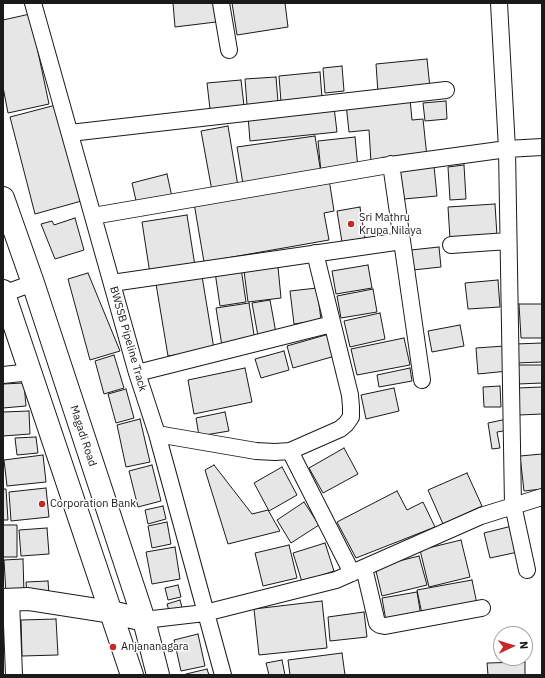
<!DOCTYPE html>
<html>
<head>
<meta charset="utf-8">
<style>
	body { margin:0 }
	#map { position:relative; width:545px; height:678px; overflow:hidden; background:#fff; font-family:"IBM Plex Sans",sans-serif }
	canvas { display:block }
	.frame { position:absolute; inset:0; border:4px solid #1a1a1a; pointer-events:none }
	.north { position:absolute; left:493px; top:626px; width:40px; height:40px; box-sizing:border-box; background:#fff; border:1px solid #a3a3a3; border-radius:50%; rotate:86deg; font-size:11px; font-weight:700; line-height:16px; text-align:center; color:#1a1a1a }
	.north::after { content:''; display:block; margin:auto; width:14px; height:18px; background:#c62828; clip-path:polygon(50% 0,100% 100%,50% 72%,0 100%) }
</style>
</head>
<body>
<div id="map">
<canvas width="545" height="678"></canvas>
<div class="frame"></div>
<div class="north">N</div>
</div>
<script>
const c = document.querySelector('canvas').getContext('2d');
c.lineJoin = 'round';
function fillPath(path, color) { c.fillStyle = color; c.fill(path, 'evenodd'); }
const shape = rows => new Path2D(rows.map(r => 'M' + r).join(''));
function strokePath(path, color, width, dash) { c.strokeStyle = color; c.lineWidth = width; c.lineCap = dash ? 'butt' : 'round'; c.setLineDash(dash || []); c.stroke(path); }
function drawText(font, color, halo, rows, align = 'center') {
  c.font = font + ' "IBM Plex Sans",sans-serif'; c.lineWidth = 3; c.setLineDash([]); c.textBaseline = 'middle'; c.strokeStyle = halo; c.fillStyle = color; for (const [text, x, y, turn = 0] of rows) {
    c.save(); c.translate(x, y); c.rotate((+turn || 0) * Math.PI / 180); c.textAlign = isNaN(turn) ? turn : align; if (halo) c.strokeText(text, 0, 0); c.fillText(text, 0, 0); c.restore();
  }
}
const building = shape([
	[173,3,214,3,216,22,175,27,173,3],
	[232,3,285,3,288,27,237,35,232,3],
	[30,14,49,104,8,113,3,87,3,20,30,14],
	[427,59,430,88,378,93,376,64,427,59],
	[342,66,344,91,325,93,323,68,342,66],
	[320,72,322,98,281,102,279,76,320,72],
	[276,77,278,102,247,105,245,79,276,77],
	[241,80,244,106,210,109,207,83,241,80],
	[410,99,412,120,423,119,427,157,371,162,369,130,349,132,346,104,410,99],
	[446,101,447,119,425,121,423,103,446,101],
	[56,105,85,200,35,214,10,117,56,105],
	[334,107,337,132,250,141,248,116,334,107],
	[228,126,238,186,212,191,201,131,228,126],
	[315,136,321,173,243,184,237,147,315,136],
	[355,137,358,168,321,172,318,141,355,137],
	[464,165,466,199,450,200,448,167,464,165],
	[434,166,437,196,404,199,400,170,434,166],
	[167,174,172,197,137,205,132,183,167,174],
	[329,179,334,211,324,213,329,240,204,262,194,203,329,179],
	[495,204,497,236,450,239,448,207,495,204],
	[360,207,365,238,342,242,337,211,360,207],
	[187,215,195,266,150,274,142,222,187,215],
	[75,218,84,250,55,259,41,224,52,221,54,225,75,218],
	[439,247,441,267,413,270,411,250,439,247],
	[368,265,372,288,336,294,332,271,368,265],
	[278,267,281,298,248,302,244,271,278,267],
	[241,268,246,302,220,306,215,272,241,268],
	[88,273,120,351,90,360,68,279,88,273],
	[202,276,214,349,168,356,156,284,202,276],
	[498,280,500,307,468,309,465,283,498,280],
	[317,288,321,320,294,324,290,291,317,288],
	[373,289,377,312,341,318,337,296,373,289],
	[270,300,276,333,258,336,252,303,270,300],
	[249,303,255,341,222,346,216,308,249,303],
	[519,304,542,304,542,338,521,338,519,304],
	[380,313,385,339,350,347,344,321,380,313],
	[460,325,464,346,432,352,428,331,460,325],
	[329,334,335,356,293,368,287,346,329,334],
	[404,338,410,365,357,375,351,349,404,338],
	[542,343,542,362,515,363,515,344,542,343],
	[505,346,508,371,478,374,476,348,505,346],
	[284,351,289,370,261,378,255,359,284,351],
	[114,355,124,388,104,394,95,361,114,355],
	[517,365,542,365,542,383,518,384,517,365],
	[245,368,252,402,194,414,188,380,245,368],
	[410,368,412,381,379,387,377,375,410,368],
	[24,383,26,406,3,408,3,384,24,383],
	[500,386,501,407,484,407,483,387,500,386],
	[542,387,542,414,519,415,518,388,542,387],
	[394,388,399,411,366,419,361,395,394,388],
	[126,389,134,418,116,423,108,394,126,389],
	[29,411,30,434,3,436,3,412,29,411],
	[225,412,229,431,199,436,196,418,225,412],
	[140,419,150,462,126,467,117,425,140,419],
	[507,419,509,430,497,432,500,448,492,449,488,423,507,419],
	[36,437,38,453,17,455,15,438,36,437],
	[344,448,358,474,323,493,309,468,344,448],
	[542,454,542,489,524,491,520,456,542,454],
	[43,455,46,482,7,486,4,460,43,455],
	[152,465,161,501,138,507,129,471,152,465],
	[214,465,252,514,268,510,280,531,228,544,205,470,214,465],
	[282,467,297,495,269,511,254,483,282,467],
	[467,473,482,506,443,524,428,490,467,473],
	[46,488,49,517,11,521,9,492,46,488],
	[3,489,6,489,8,520,3,520,3,489],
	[397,491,407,510,423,502,435,527,356,558,337,522,397,491],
	[304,502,319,525,291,543,277,520,304,502],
	[163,506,166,519,148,524,145,510,163,506],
	[167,522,171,544,152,548,148,526,167,522],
	[3,525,17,525,17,557,3,557,3,525],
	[512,526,518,552,490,558,484,533,512,526],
	[47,528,49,554,21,556,19,530,47,528],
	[461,540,470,577,429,587,420,550,461,540],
	[325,543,334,571,302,582,293,553,325,543],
	[289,545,297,578,263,586,255,553,289,545],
	[175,547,180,579,152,584,146,552,175,547],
	[419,556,427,585,382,596,375,567,419,556],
	[23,559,24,594,6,594,4,560,23,559],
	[472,580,477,604,422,614,417,590,472,580],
	[48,581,49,594,27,595,26,582,48,581],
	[178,585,181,597,168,600,165,588,178,585],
	[417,592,421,616,386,621,382,598,417,592],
	[180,600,183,611,170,614,167,604,180,600],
	[322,601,327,648,259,655,254,609,322,601],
	[364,612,367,637,330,641,328,617,364,612],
	[56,619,58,655,22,656,21,620,56,619],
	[198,634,205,666,181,671,174,640,198,634],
	[342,653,345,675,290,675,288,660,342,653],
	[282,660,285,675,269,675,266,663,282,660],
	[525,662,525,675,488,675,487,663,525,662],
	[207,669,209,675,186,675,186,674,207,669]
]);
fillPath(building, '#e6e6e6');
strokePath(building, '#1a1a1a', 1);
const street = shape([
	[33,3,137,373,157,434,223,675],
	[221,3,229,50],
	[499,3,507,149,513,505,527,570],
	[70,133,446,90],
	[391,164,422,380],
	[93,216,383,166,507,149,542,147],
	[451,245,508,241],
	[112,283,402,241],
	[3,294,33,283],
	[137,373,332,324],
	[3,375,31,372],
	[157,434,256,451,275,452,290,451,340,429,346,424,351,417,351,407,350,395,315,253],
	[290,451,352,573],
	[364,568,377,623,380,625,385,626,482,608],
	[11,600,14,675],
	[144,620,205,613,336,580,481,516,542,497]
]);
const secondary = shape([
	[3,600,28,599,111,612,144,620]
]);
const primary = shape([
	[3,198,33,283,144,620,158,675],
	[3,291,132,675]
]);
strokePath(street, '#1a1a1a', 18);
strokePath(secondary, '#1a1a1a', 24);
strokePath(primary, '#1a1a1a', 24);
strokePath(street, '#fff', 16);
strokePath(secondary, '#fff', 22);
strokePath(primary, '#fff', 22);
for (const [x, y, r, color] of [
	[351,224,4,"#c62828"],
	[42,504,4,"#c62828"],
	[113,647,4,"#c62828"]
]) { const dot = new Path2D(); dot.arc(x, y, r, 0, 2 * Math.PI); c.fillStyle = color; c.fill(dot); strokePath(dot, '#fff', 1.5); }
drawText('11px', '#1a1a1a', '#fff', [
	["Sri Mathru",359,218],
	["Krupa Nilaya",359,231],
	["Corporation Bank",50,504],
	["Anjananagara",121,647]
], 'left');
drawText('11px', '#1a1a1a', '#fff', [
	["BWSSB Pipeline Track",128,339,74],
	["Magadi Road",83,436,72]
]);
</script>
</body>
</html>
